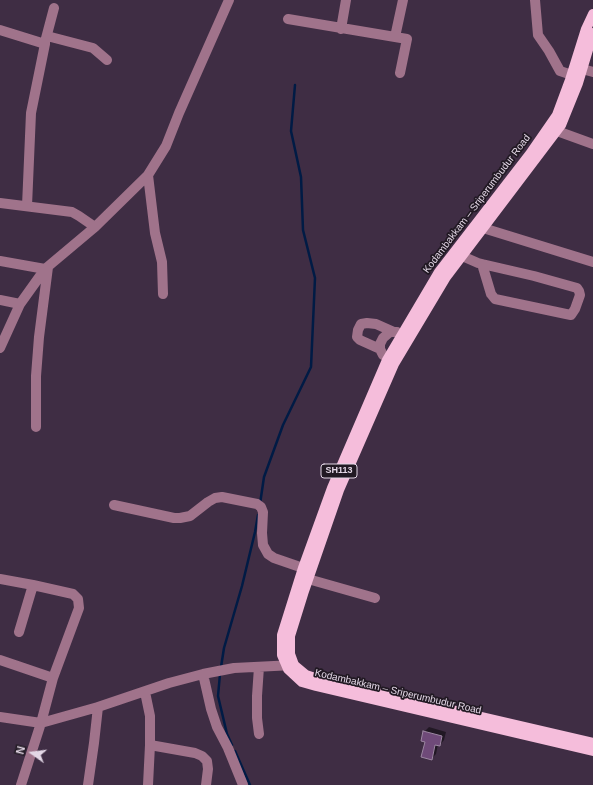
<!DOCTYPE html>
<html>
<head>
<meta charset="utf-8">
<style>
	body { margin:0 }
	#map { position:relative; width:593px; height:785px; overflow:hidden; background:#3f2d44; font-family:Helvetica,sans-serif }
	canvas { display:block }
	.north { position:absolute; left:12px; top:733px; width:40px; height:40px; -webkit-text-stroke:3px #211923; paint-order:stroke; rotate:284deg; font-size:11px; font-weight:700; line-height:16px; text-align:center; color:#e3d7e6 }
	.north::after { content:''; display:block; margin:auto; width:14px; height:18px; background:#e3d7e6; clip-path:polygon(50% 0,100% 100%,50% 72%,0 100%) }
</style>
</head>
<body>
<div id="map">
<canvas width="593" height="785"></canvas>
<div class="north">N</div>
</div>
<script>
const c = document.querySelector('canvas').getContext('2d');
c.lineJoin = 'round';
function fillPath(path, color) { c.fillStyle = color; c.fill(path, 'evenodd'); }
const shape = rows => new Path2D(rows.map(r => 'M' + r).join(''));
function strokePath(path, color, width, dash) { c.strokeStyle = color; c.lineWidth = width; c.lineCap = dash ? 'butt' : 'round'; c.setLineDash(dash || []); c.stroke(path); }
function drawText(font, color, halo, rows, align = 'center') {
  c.font = font + ' Helvetica,sans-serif'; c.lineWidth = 3.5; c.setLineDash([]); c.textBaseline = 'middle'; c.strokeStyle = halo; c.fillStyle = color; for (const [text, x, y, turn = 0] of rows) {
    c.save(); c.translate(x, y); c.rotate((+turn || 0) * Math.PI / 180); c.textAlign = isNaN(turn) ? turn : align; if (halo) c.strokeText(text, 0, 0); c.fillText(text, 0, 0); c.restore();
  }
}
fillPath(shape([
	[429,727,446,732,444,740,440,745,438,744,436,754,431,759,424,732]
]), '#0007');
strokePath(shape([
	[260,504,264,477,283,425,311,367,315,278,303,230,301,177,291,131,295,85],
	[221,667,224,648,242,586,255,532,258,515],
	[220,674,218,696,227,734,232,745],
	[235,751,250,785]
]), '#001b45', 2.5);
const building = shape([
	[423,731,442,736,440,746,435,745,432,760,421,757,425,742,421,741,423,731]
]);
fillPath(building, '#6f4a79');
strokePath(building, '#9c87a2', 1);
strokePath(shape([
	[535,0,538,35,549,51,560,71,572,75],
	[288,19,407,39,400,73],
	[341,29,346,0],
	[0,30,45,44,31,113,27,206],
	[47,36,93,48,107,60],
	[395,37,403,0],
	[45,42,54,8],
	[582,69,593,72],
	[557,131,593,144],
	[148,175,155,233,162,262,163,294],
	[0,203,72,212,79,216,95,227],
	[483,228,593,262],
	[462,256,478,263,482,264,534,276,577,288,579,291,580,295,575,309,571,315,566,314,495,299,491,294,482,264],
	[0,261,45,269],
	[0,300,20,304],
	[0,348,20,304,45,269,95,227,148,175,166,146,179,113,229,0],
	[380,349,360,340,357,337,358,330,361,324,367,323,376,324,394,332],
	[383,355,380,349,380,344,383,338,390,332,397,332],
	[36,427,36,376,39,337,48,267],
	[114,505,174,518,180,518,190,516,208,502,215,498,222,497,257,504,261,507,263,512,262,533,263,545,268,554,274,558,303,568],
	[0,579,33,585,73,594,78,599,79,608,53,678,41,723,98,707,169,683,203,674,234,668,294,665],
	[308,579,375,598],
	[19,632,33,585],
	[0,660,53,678],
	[259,667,257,696,257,718,259,734],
	[203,674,211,709,217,727,228,748,243,785],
	[145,692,150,716,150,745,148,785],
	[0,717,41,723,21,785],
	[150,745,195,753,202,756,207,761,208,769,206,785],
	[88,785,94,743,98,707]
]), '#a0738b', 10);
strokePath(shape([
	[593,14,586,29,570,80,557,115,530,154,439,272,387,360,332,488,303,568,282,635,282,655,288,669,302,682,316,686,593,751],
	[593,33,578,83,561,125,446,277,394,364,339,490,304,591,290,636,290,654,294,665,306,675,318,679,593,743]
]), '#f5bddb', 10);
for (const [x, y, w] of [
	[339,471,36]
]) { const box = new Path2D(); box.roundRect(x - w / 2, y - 7, w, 14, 3); c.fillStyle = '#211923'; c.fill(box); strokePath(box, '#e3d7e6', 1); }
drawText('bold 9px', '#e3d7e6', null, [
	["SH113",339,471]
]);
drawText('10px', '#e3d7e6', '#211923', [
	["Kodambakkam – Sriperumbudur Road",477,204,-53],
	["Kodambakkam – Sriperumbudur Road",398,692,13]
]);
</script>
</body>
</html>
